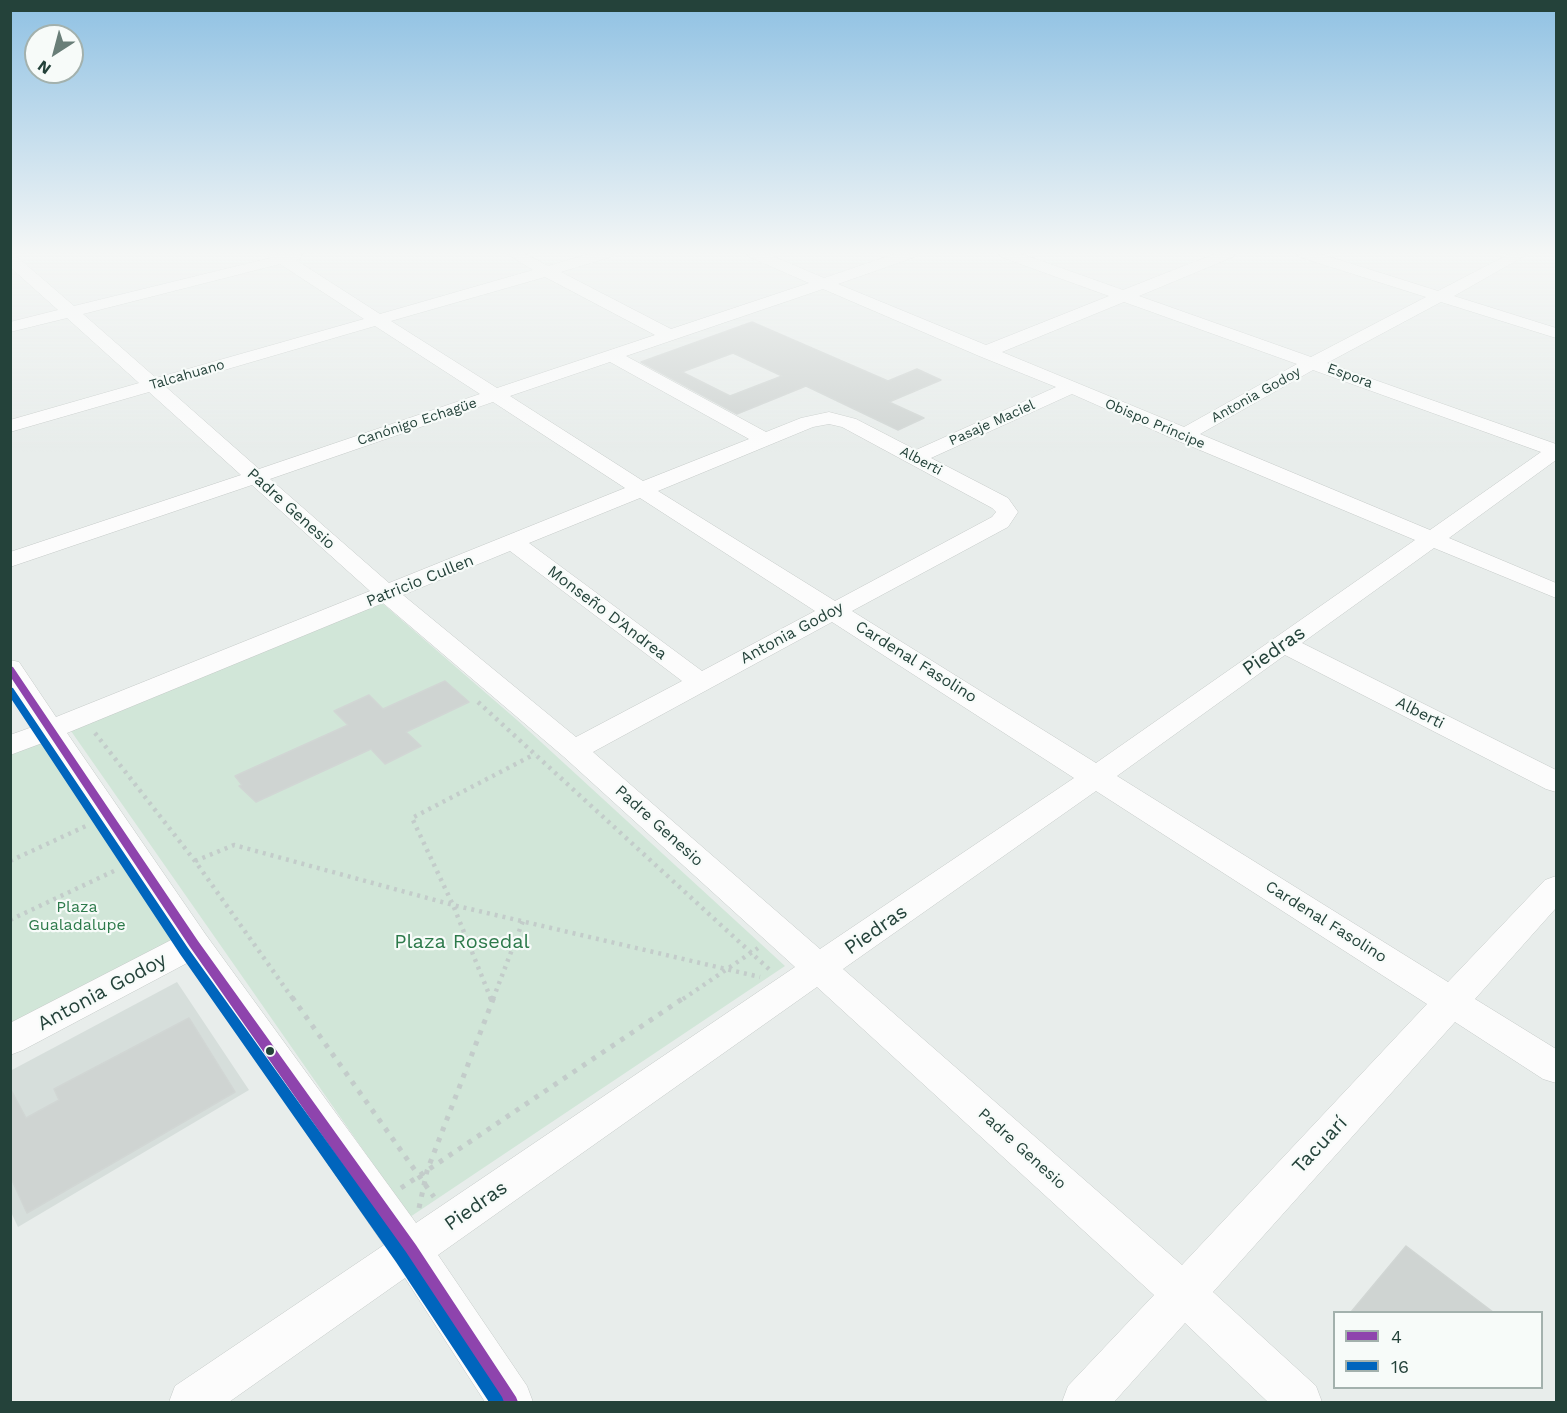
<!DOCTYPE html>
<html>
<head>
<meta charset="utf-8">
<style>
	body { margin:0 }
	#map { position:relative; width:1567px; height:1413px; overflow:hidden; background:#e8edeb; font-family:"Work Sans",sans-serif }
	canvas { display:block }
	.frame { position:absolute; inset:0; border:12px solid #24423a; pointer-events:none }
	.legend { position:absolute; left:1333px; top:1311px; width:210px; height:78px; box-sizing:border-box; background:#f7fbf9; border:2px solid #a3b1ad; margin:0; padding:8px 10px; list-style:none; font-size:18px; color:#24423a }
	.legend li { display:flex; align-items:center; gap:12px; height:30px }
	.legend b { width:30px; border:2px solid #a3b1ad }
	.north { position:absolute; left:24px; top:24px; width:60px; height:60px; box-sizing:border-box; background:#f7fbf9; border:2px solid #a3b1ad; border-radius:50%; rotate:216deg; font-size:16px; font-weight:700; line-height:24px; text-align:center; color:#24423a }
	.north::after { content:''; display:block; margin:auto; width:21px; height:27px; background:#697e78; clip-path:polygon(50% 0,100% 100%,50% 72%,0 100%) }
</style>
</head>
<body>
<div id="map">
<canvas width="1567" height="1413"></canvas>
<div class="frame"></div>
<ul class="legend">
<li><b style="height:8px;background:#8e44ad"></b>4</li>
<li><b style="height:8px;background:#0065bd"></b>16</li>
</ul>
<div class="north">N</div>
</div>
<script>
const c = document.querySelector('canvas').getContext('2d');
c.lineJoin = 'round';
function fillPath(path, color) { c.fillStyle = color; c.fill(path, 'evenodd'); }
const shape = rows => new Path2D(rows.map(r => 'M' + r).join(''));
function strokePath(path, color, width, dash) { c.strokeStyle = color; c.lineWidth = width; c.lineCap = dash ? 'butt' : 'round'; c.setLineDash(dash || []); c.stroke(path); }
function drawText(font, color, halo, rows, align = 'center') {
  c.font = font + ' "Work Sans",sans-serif'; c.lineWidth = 4.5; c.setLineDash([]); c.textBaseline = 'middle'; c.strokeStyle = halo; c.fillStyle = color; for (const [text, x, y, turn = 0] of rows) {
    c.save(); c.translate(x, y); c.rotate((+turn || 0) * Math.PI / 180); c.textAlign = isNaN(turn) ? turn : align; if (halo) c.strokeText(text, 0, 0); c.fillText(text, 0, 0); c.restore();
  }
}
fillPath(shape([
	[177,982,249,1090,18,1227,10,1210,10,1071]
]), '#d6dedb');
fillPath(shape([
	[382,603,517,720,785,966,410,1217,71,731],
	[43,741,174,942,11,1027,11,755]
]), '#d1e6d8');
const building = shape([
	[752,322,888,381,917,369,941,380,889,402,924,418,898,430,806,386,737,414,641,362,752,322],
	[733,353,782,376,730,396,682,372,733,353],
	[445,681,469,702,406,732,421,746,385,764,371,749,256,802,239,786,242,785,235,776,348,725,334,711,369,695,383,709,445,681],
	[189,1018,235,1092,27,1213,10,1176,10,1088,26,1118,59,1100,54,1089,189,1018],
	[1406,1246,1493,1312,1351,1312,1406,1246]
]);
fillPath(building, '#cfd4d2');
strokePath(building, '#d1d6d4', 1.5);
const minor = shape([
	[10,254,15,255,74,306,270,258,268,254,302,254,300,259,296,260,380,314,533,270,507,254,526,254,548,266,588,254,613,254,611,257,561,272,671,329,809,283,749,257,747,254,768,254,824,278,894,254,917,254,915,257,838,284,986,345,1109,296,1001,257,999,254,1022,254,1123,290,1214,254,1235,254,1233,257,1139,296,1311,357,1426,297,1299,257,1297,254,1321,254,1438,291,1509,254,1528,254,1454,296,1556,328,1556,338,1441,302,1327,363,1556,444,1556,460,1449,538,1556,583,1556,598,1434,548,1302,643,1556,770,1556,792,1546,789,1285,655,1117,776,1448,982,1545,880,1556,876,1556,908,1475,999,1556,1049,1556,1083,1543,1079,1455,1022,1213,1292,1316,1386,1322,1402,1268,1402,1185,1323,1114,1402,1062,1402,1068,1386,1154,1295,817,987,438,1255,527,1386,533,1402,485,1402,405,1278,229,1402,169,1402,175,1386,384,1245,189,962,23,1050,10,1055,10,1023,173,939,45,742,10,755,10,735,35,726,10,689,10,660,19,662,56,717,370,591,252,485,10,567,10,552,241,475,149,392,10,432,10,420,139,383,67,318,10,332,10,322,58,310,10,267,10,254],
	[280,264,364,319,156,378,83,314,280,264],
	[545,277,655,335,497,388,391,321,545,277],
	[823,289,979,356,1056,387,916,450,856,419,829,412,801,418,766,432,626,356,823,289],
	[1124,302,1297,364,1184,427,1002,352,1124,302],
	[375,326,480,394,259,469,166,387,375,326],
	[610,362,749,439,643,481,510,396,610,362],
	[1313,370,1541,452,1430,530,1200,434,1313,370],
	[1072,394,1176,440,1415,540,1096,763,852,611,1008,527,1018,512,1008,498,931,458,1072,394],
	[493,402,625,488,389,583,270,479,493,402],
	[829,424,842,427,992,508,996,512,992,517,835,601,658,491,813,427,829,424],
	[640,498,815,611,702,671,529,543,640,498],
	[510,551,682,681,576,737,403,595,510,551],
	[383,603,564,757,795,967,416,1223,206,935,67,733,383,603],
	[832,622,1074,778,820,949,593,752,832,622],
	[1096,791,1427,1004,1182,1265,843,969,1096,791]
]);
strokePath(minor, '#c5cac8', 1);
strokePath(shape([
	[478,702,771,971],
	[95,733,195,861,293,999],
	[10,861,86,826],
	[195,861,234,845,453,905,760,977],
	[10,920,116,870],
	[491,999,453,905,412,818,535,754],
	[493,999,523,921],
	[683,999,758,948]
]), '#c3ccca', 4.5, [3, 5]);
strokePath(shape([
	[292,997,434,1197],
	[490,997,492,1001],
	[401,1188,685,997],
	[419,1208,427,1171,494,997]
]), '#c3ccca', 5, [4.5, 7]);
fillPath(minor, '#fcfcfc');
fillPath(shape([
	[10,666,13,667,198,941,416,1245,516,1397,518,1402,503,1402,406,1255,190,947,10,676,10,666]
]), '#8e44ad');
fillPath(shape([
	[10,687,13,688,188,948,406,1252,502,1397,504,1402,489,1402,396,1262,180,954,10,697,10,687]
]), '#0065bd');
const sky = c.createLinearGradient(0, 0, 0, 452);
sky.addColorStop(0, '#8fc1e3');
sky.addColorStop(0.56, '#f5f7f6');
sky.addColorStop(1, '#f5f7f600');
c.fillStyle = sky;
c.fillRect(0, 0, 1567, 452);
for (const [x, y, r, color] of [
	[270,1051,5,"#24423a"]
]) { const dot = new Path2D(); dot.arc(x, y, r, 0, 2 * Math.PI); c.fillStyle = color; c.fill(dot); strokePath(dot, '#f7fbf9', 2); }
drawText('14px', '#24423a', '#f7fbf9', [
	["Talcahuano",187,375,-16],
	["Espora",1350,376,20],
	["Antonia Godoy",1256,395,-29],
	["Canónigo Echagüe",417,422,-18],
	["Pasaje Maciel",992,423,-24],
	["Obispo Príncipe",1155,424,23],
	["Alberti",921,461,28]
]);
drawText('16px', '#24423a', '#f7fbf9', [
	["Padre Genesio",291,509,42],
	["Patricio Cullen",420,581,-22],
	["Monseño D'Andrea",607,613,37],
	["Antonia Godoy",792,633,-28],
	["Cardenal Fasolino",916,662,32],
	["Alberti",1420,713,27],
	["Padre Genesio",659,826,42],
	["Cardenal Fasolino",1326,922,32],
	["Padre Genesio",1022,1149,42]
]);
drawText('16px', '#2d7a4b', '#f7fbf9', [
	["Plaza",77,907],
	["Gualadalupe",77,925]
]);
drawText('20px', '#24423a', '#f7fbf9', [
	["Piedras",1274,651,-35],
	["Piedras",876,930,-35],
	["Antonia Godoy",102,992,-28],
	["Tacuarí",1320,1145,-47],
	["Piedras",476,1206,-35]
]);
drawText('20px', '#2d7a4b', '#f7fbf9', [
	["Plaza Rosedal",462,942]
]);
</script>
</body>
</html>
